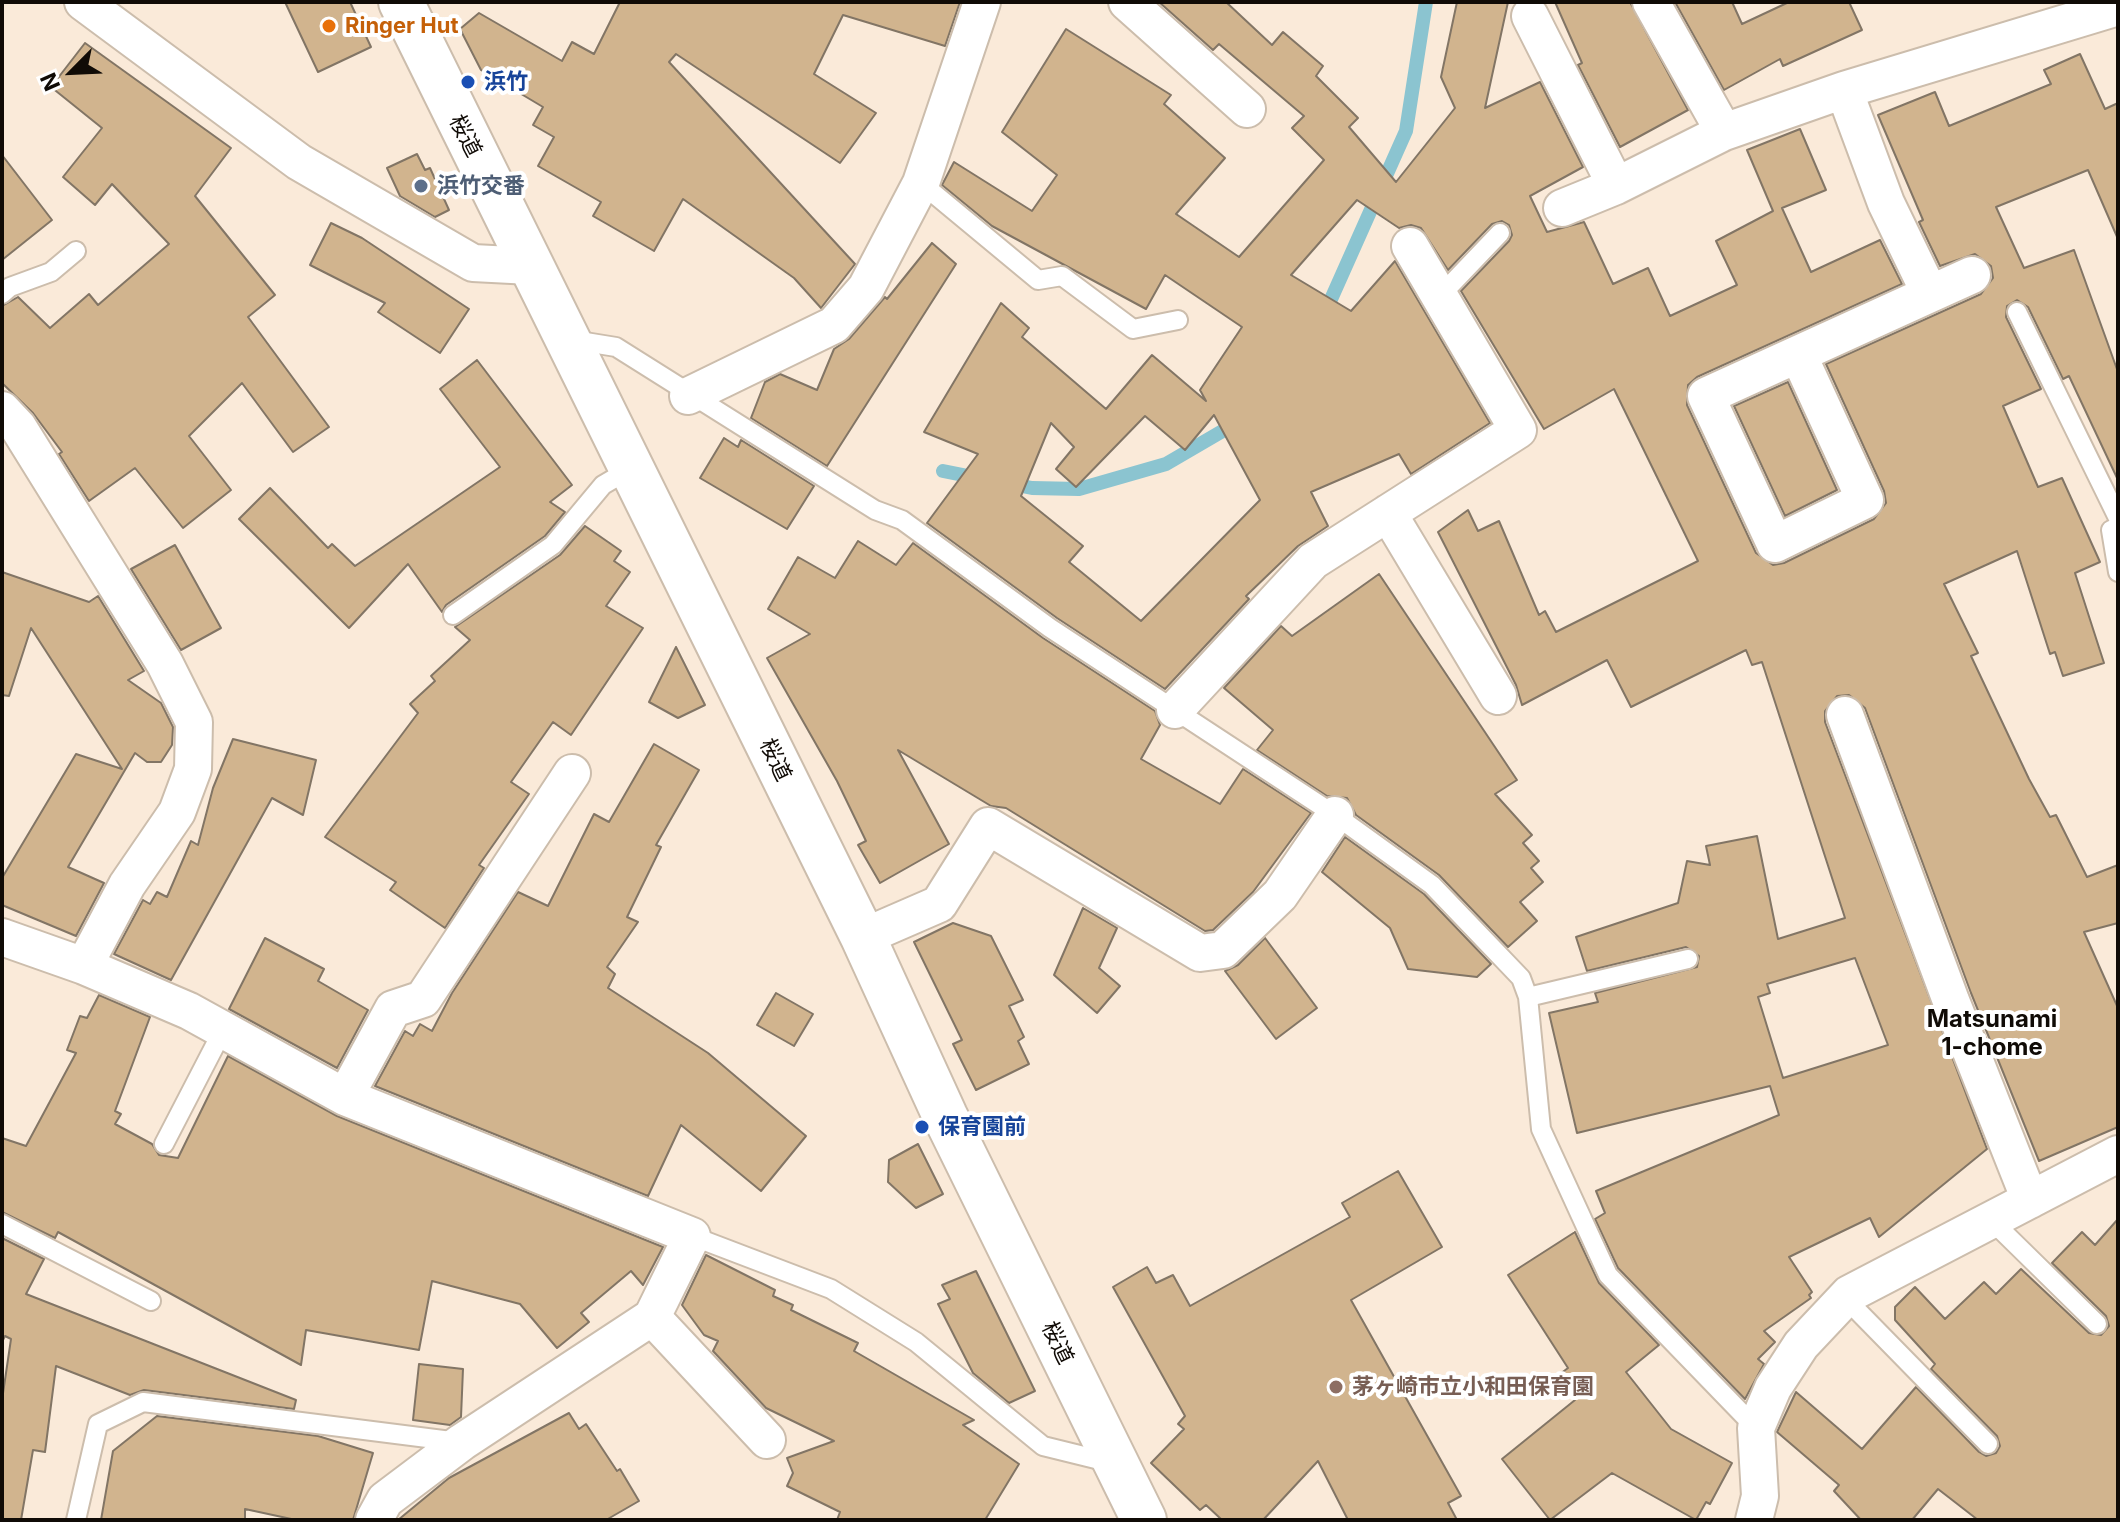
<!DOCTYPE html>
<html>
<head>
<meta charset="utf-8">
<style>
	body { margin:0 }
	#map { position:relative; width:2120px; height:1522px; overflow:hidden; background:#faead9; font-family:Inter,sans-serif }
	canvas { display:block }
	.frame { position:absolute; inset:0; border:4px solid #100b06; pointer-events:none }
	.north { position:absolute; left:32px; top:32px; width:80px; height:80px; -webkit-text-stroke:6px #fff; paint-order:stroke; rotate:246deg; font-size:22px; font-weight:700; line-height:32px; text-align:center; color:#100b06 }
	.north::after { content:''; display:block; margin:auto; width:28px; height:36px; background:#100b06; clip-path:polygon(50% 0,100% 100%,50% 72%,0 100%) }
</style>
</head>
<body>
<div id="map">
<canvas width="2120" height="1522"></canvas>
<div class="frame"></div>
<div class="north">N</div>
</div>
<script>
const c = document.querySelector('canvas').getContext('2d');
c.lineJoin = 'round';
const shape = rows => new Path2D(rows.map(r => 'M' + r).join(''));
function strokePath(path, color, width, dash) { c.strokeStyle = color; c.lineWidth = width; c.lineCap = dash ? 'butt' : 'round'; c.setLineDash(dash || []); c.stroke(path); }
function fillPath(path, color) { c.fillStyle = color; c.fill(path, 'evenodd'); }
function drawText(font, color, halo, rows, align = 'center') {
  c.font = font + ' Inter,"Noto Sans JP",sans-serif'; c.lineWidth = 8; c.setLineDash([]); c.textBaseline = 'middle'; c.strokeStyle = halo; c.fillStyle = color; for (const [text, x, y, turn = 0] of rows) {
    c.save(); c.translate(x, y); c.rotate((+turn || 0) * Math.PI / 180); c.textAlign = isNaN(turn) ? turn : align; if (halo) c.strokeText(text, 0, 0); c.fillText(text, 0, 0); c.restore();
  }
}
strokePath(shape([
	[1324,315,1406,131,1426,2],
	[943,471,978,478],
	[1007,483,1032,488,1079,489,1166,464,1238,422]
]), '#8bc4d0', 14);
const building = shape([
	[285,2,350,2,371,47,318,72,285,2],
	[620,2,960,2,945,46,843,15,814,74,876,113,840,163,676,54,669,62,855,264,821,308,794,278,683,199,654,251,593,216,601,202,538,166,554,137,533,125,543,107,481,70,460,29,479,13,562,61,572,42,594,54,620,2],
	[1159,2,1226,2,1272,45,1283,32,1323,66,1316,76,1358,118,1349,127,1396,182,1455,108,1441,77,1457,2,1508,2,1485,108,1540,82,1583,167,1530,196,1547,232,1584,222,1613,284,1648,268,1670,316,1737,285,1716,241,1773,211,1747,150,1800,129,1826,190,1782,208,1811,272,1880,240,1902,284,1697,377,1688,385,1687,405,1756,553,1773,565,1784,563,1874,519,1886,503,1884,491,1826,364,1981,294,1993,278,1991,266,1975,254,1940,266,1919,222,1923,220,1878,115,1935,92,1949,126,2051,84,2044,70,2080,54,2105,109,2118,103,2118,239,2088,170,1996,207,2024,268,2074,250,2118,372,2118,480,2069,376,2063,379,2028,307,2017,300,2007,306,2006,317,2041,389,2003,406,2038,487,2062,478,2100,562,2075,573,2104,663,2063,676,2055,652,2050,654,2017,551,1944,584,1978,653,1971,656,2029,779,2050,817,2056,815,2087,877,2118,865,2118,923,2084,932,2118,1008,2118,1127,2039,1161,1971,993,1865,708,1849,695,1837,696,1825,711,1825,722,1987,1149,1879,1237,1870,1218,1789,1257,1812,1292,1809,1295,1811,1298,1764,1331,1775,1342,1758,1359,1764,1364,1745,1399,1618,1268,1595,1219,1605,1213,1596,1191,1779,1115,1770,1086,1577,1133,1549,1013,1598,1002,1595,993,1697,967,1699,956,1686,947,1587,971,1576,937,1678,903,1687,861,1710,865,1706,846,1757,836,1778,939,1845,918,1762,662,1752,665,1746,650,1631,707,1607,660,1522,705,1516,685,1438,532,1468,510,1478,531,1499,521,1539,615,1545,611,1556,632,1698,561,1614,389,1544,429,1461,291,1509,241,1512,235,1509,225,1502,221,1492,224,1448,270,1421,228,1411,225,1399,228,1357,200,1291,275,1351,311,1395,261,1490,423,1411,474,1399,454,1311,492,1328,526,1298,546,1246,596,1249,599,1165,689,1057,618,927,523,978,454,924,432,1001,303,1029,328,1022,337,1106,409,1152,355,1206,401,1200,390,1242,327,1165,275,1146,309,992,226,942,185,954,162,1032,211,1057,175,1002,132,1066,29,1171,95,1164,104,1225,158,1176,214,1239,257,1324,160,1292,128,1304,116,1219,44,1213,50,1159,2],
	[1214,415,1260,500,1141,621,1069,562,1083,546,1021,496,1051,423,1074,447,1056,469,1076,487,1145,416,1185,450,1214,415],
	[1855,958,1888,1045,1783,1078,1758,997,1770,993,1767,984,1855,958],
	[1555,2,1630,2,1688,110,1620,147,1578,65,1582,63,1555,2],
	[1675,2,1732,2,1742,24,1789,2,1849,2,1862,30,1783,66,1780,59,1724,90,1675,2],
	[85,43,231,148,195,196,275,295,248,317,329,427,293,452,242,383,189,436,231,490,183,528,135,468,89,501,59,454,62,452,33,413,2,383,2,306,18,297,50,328,89,294,98,305,169,244,112,184,95,205,63,177,102,128,51,87,85,43],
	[417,154,425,170,430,168,449,210,435,217,400,196,387,168,417,154],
	[2,155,52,220,2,260,2,155],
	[331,223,362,238,469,309,440,353,378,312,385,303,310,265,331,223],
	[932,243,956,264,827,466,751,418,765,382,780,374,817,390,834,349,849,339,885,297,887,299,932,243],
	[477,360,572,485,550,502,565,512,545,536,446,605,442,612,408,564,349,628,239,519,270,488,328,548,332,544,355,566,500,467,440,389,477,360],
	[1788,382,1837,490,1785,516,1734,406,1788,382],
	[724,438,738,447,741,440,814,486,787,529,700,478,724,438],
	[585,526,621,551,614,561,630,572,606,606,643,628,571,735,553,722,511,782,529,794,479,865,484,868,445,928,390,890,396,882,325,837,418,713,410,704,435,681,431,676,470,640,455,627,560,555,585,526],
	[858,541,896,565,913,543,1043,638,1155,711,1160,725,1141,759,1220,804,1243,769,1311,813,1253,892,1213,930,1205,931,1006,808,991,806,898,750,949,844,880,883,858,845,866,841,837,781,767,658,810,634,768,609,798,557,835,578,858,541],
	[175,545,221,628,181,650,131,569,175,545],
	[2,572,89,602,98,596,144,671,128,680,161,703,173,727,172,745,161,762,147,762,135,753,68,867,104,883,76,936,2,905,2,878,76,754,122,769,31,628,9,696,2,695,2,572],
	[1379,574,1517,780,1495,794,1532,835,1523,843,1539,861,1531,868,1543,882,1520,902,1537,921,1508,947,1439,875,1356,815,1347,798,1327,796,1257,750,1273,730,1224,688,1281,626,1292,636,1379,574],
	[676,647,705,705,678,718,649,702,676,647],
	[233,739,316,760,303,815,272,798,171,980,114,954,143,900,150,904,157,892,167,897,191,841,198,845,213,788,233,739],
	[654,744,699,770,656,845,661,847,627,917,638,922,607,967,615,974,608,988,708,1053,806,1136,761,1191,681,1125,648,1196,375,1086,405,1031,413,1036,420,1024,432,1031,452,993,518,892,548,906,594,814,609,822,654,744],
	[1345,837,1424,894,1491,964,1477,977,1408,969,1390,928,1322,872,1345,837],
	[1083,908,1117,928,1099,968,1120,986,1097,1013,1054,975,1083,908],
	[953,923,991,936,1023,1000,1009,1006,1024,1037,1018,1041,1029,1064,976,1090,953,1044,962,1040,914,942,953,923],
	[265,938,324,969,318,981,368,1010,337,1068,229,1009,265,938],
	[1265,938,1317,1008,1276,1039,1225,971,1238,965,1265,938],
	[776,993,813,1014,794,1046,757,1025,776,993],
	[99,995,150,1017,115,1111,121,1114,115,1124,152,1144,159,1155,178,1158,228,1056,337,1116,663,1247,643,1285,631,1271,581,1313,589,1322,557,1348,520,1304,432,1281,419,1350,306,1330,301,1365,58,1232,55,1238,2,1212,2,1138,26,1146,76,1053,67,1050,80,1016,87,1018,99,995],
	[918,1144,943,1194,916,1208,888,1182,889,1160,918,1144],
	[1398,1171,1442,1247,1351,1300,1461,1496,1448,1503,1457,1520,1348,1520,1318,1461,1263,1520,1222,1520,1206,1505,1200,1510,1151,1463,1184,1429,1178,1424,1185,1416,1113,1287,1147,1267,1156,1283,1173,1275,1190,1306,1350,1217,1342,1203,1398,1171],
	[2118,1219,2118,1520,1978,1520,1938,1489,1912,1520,1861,1520,1834,1491,1839,1485,1777,1432,1796,1392,1862,1449,1916,1387,1979,1452,1986,1456,1996,1453,2000,1446,1997,1436,1931,1369,1935,1364,1895,1320,1895,1307,1915,1287,1945,1319,1984,1282,1996,1294,2021,1269,2089,1333,2101,1335,2109,1326,2106,1316,2052,1263,2082,1232,2095,1245,2118,1219],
	[1575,1232,1599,1283,1659,1345,1626,1372,1671,1429,1732,1463,1710,1504,1706,1502,1696,1520,1612,1473,1550,1520,1502,1459,1575,1400,1556,1377,1568,1368,1508,1275,1575,1232],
	[2,1238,44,1259,26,1294,296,1400,294,1409,144,1390,130,1395,56,1366,45,1452,33,1450,21,1520,2,1520,2,1400,11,1339,5,1336,2,1342,2,1238],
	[706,1255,775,1290,773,1296,793,1305,791,1310,858,1343,854,1351,974,1420,963,1425,1019,1464,985,1520,837,1520,840,1512,787,1486,793,1473,787,1458,834,1441,766,1408,713,1351,718,1341,704,1335,682,1305,706,1255],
	[976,1271,1035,1391,1009,1403,973,1373,938,1304,950,1299,942,1285,976,1271],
	[419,1364,463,1369,461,1417,450,1425,413,1420,419,1364],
	[569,1413,579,1429,586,1424,617,1471,620,1469,639,1501,606,1520,398,1520,449,1478,569,1413],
	[157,1416,318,1436,373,1453,353,1520,296,1520,245,1509,245,1520,101,1520,113,1451,157,1416]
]);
fillPath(building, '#d1b48e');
strokePath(building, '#827565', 2);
const service = shape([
	[921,183,1038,280,1062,276,1133,329,1178,320],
	[2,294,10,287,51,272,76,251],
	[1439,297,1500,233],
	[2017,312,2118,518],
	[573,340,616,347,875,510,902,520,1050,628,1335,815,1432,885,1521,978,1528,997,1541,1129,1608,1275,1756,1428],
	[2118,527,2111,530,2118,572],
	[453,615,553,545,603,485,632,468],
	[1528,997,1688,959],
	[164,1144,223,1030],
	[1991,1220,2097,1324],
	[2,1224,151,1301],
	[692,1236,831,1289,916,1342,1043,1446,1112,1463],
	[1845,1298,1988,1444],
	[76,1520,98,1424,143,1402,459,1442]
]);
const minor = shape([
	[83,2,299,162,473,263,531,266],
	[1127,2,1247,109],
	[1651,2,1724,132],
	[1530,16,1616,186,1724,132,1844,90,2118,7],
	[1562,208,1616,186],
	[1930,294,1972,275],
	[1798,354,1865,500,1775,544,1706,396,1930,294,1886,203,1844,90],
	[688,396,834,325,866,288,921,183,982,2],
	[2,410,18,427,165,664,194,722,193,769,177,812,127,885,84,966],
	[1388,513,1498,696],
	[1175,710,1313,561,1518,430,1410,246],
	[1845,715,1951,1001,2030,1200],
	[2,937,84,966,189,1011,345,1097,692,1236,652,1317,462,1442,385,1500,374,1520],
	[863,937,939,904,988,826,1200,953,1223,950,1280,895,1335,815],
	[345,1097,393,1009,423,999,572,773],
	[652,1317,767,1440],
	[1754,1520,1760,1496,1756,1428,1773,1388,1801,1345,1849,1294,2118,1154]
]);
const tertiary = shape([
	[401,2,863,937,945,1116,1144,1520]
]);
strokePath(service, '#ccbdac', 22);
strokePath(minor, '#ccbdac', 40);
strokePath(tertiary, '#ccbdac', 48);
strokePath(service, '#fff', 18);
strokePath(minor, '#fff', 36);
strokePath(tertiary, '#fff', 44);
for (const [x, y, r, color] of [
	[329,26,8,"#e8710a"],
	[468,82,8,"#1a4fb4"],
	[421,186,8,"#5c6f8a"],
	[922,1127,8,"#1a4fb4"],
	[1336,1387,8,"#8d6e63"]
]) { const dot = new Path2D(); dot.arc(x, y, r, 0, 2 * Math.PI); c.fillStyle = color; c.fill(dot); strokePath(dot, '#fff', 3); }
drawText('bold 22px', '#c56008', '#fff', [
	["Ringer Hut",345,26]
], 'left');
drawText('bold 22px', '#164399', '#fff', [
	["浜竹",484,82],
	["保育園前",938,1127]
], 'left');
drawText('22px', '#100b06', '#fff', [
	["桜道",465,136,63],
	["桜道",775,760,64],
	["桜道",1057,1343,64]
]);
drawText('bold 22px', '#4e5e75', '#fff', [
	["浜竹交番",437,186]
], 'left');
drawText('bold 22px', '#785e54', '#fff', [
	["茅ヶ崎市立小和田保育園",1352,1387]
], 'left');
drawText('bold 24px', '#100b06', '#fff', [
	["Matsunami",1992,1020],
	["1-chome",1992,1048]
]);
</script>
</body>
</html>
